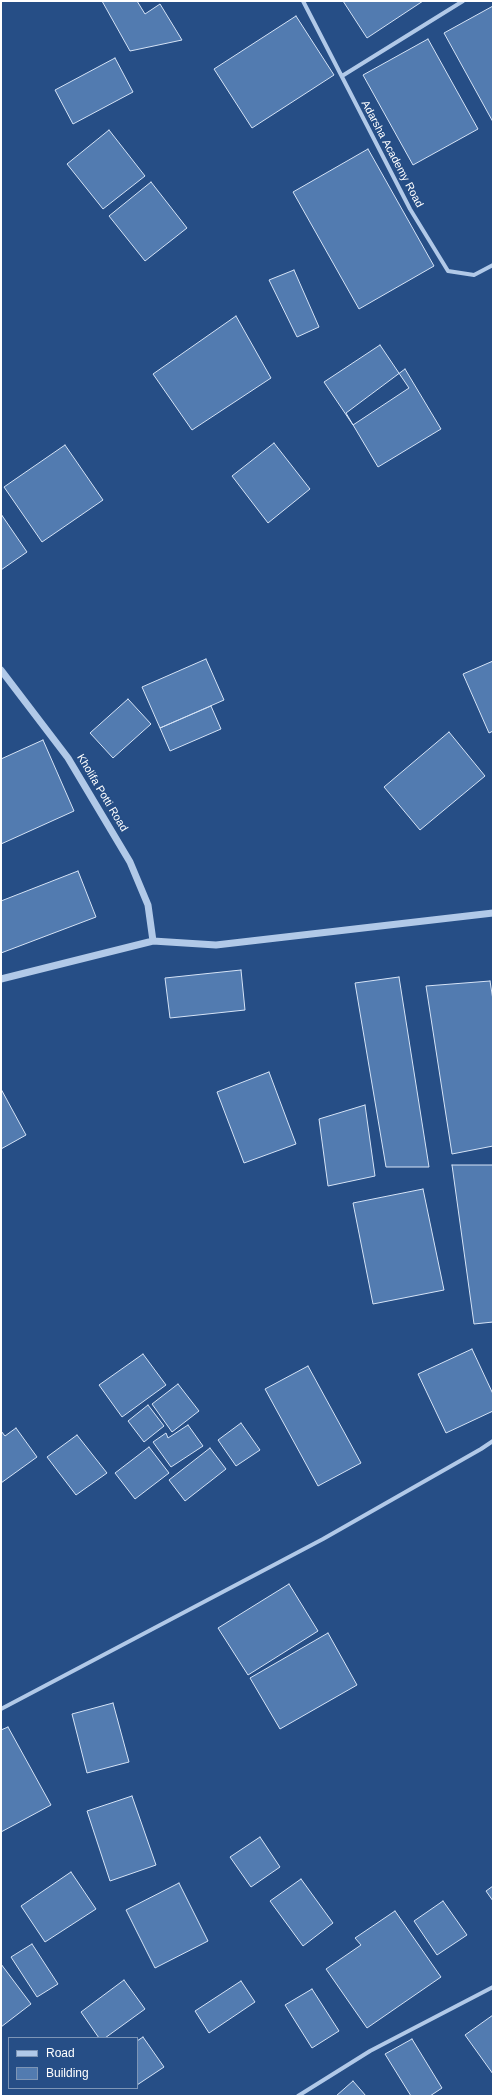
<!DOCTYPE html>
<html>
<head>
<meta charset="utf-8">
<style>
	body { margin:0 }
	#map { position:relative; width:494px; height:2097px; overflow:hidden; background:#264e86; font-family:Arial,sans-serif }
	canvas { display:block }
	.frame { position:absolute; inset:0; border:2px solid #fff; pointer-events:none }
	.legend { position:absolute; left:8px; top:2037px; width:130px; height:52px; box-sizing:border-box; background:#264e86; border:1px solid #7d95b6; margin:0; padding:5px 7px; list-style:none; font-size:12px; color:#fff }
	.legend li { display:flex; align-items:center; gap:8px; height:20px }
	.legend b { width:20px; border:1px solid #7d95b6 }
</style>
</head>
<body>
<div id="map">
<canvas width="494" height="2097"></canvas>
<div class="frame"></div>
<ul class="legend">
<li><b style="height:5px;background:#b1c9e8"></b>Road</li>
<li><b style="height:11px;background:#527bb0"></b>Building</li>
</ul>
</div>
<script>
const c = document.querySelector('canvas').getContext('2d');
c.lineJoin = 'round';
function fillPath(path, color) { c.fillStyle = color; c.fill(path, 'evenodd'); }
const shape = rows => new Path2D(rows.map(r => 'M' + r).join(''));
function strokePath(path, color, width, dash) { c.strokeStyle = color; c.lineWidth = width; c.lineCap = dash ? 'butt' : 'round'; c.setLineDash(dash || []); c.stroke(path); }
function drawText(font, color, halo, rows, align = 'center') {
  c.font = font + ' Arial,sans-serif'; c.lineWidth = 3; c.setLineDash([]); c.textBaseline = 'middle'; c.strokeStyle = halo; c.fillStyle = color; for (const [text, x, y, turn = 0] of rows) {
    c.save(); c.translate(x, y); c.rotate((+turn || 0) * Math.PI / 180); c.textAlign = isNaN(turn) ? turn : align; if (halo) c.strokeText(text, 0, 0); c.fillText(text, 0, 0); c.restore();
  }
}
const building = shape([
	[102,1,137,1,145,14,160,4,182,40,130,51,102,1],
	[343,1,423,1,367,38,343,1],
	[493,6,493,122,444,33,493,6],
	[296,16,334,75,252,128,214,69,296,16],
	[428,39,478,129,413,165,363,75,428,39],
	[115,58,133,92,73,124,55,90,115,58],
	[109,130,145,176,103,209,67,164,109,130],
	[368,149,434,266,359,309,293,192,368,149],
	[151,182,187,228,145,261,109,216,151,182],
	[294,270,319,327,297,337,269,280,294,270],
	[236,316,271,378,192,430,153,374,236,316],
	[380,345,409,388,353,425,324,382,380,345],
	[405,369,441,429,378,467,346,413,405,369],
	[274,443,310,489,268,523,232,476,274,443],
	[65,445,103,500,42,542,4,487,65,445],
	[1,514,27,552,1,570,1,514],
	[206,659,224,700,160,728,142,687,206,659],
	[493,661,493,731,489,733,463,674,493,661],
	[128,699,151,724,113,758,90,733,128,699],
	[211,706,221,729,170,751,160,728,211,706],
	[449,732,485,776,420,830,384,787,449,732],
	[43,740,74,811,1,844,1,759,43,740],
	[78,871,96,917,1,953,1,901,78,871],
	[241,970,245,1010,170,1018,165,978,241,970],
	[399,977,429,1167,386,1167,355,983,399,977],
	[490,981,493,1000,493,1146,452,1154,426,986,490,981],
	[269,1072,296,1144,244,1163,217,1092,269,1072],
	[1,1089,26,1135,1,1149,1,1089],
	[365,1105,375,1176,328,1186,319,1119,365,1105],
	[452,1165,493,1165,493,1322,474,1324,452,1165],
	[423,1189,444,1290,373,1304,353,1203,423,1189],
	[472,1349,493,1394,493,1411,446,1433,418,1374,472,1349],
	[143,1354,166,1385,122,1417,99,1385,143,1354],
	[308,1366,361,1463,318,1486,265,1389,308,1366],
	[178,1384,199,1411,172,1432,152,1404,178,1384],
	[148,1405,164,1426,144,1442,128,1421,148,1405],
	[241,1423,260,1450,236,1466,218,1440,241,1423],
	[188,1425,203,1446,171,1467,153,1442,166,1433,168,1438,188,1425],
	[16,1428,37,1457,1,1483,1,1431,5,1436,16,1428],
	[77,1435,107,1473,76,1495,47,1457,77,1435],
	[149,1447,169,1473,135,1499,115,1473,149,1447],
	[210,1448,226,1469,185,1501,169,1480,210,1448],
	[289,1584,318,1631,248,1675,218,1628,289,1584],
	[328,1633,357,1685,280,1729,250,1678,328,1633],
	[113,1703,129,1762,87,1773,72,1714,113,1703],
	[8,1727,51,1805,1,1832,1,1730,8,1727],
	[132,1796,156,1865,110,1881,87,1811,132,1796],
	[260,1837,280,1867,251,1887,230,1857,260,1837],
	[71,1872,96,1909,45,1942,21,1906,71,1872],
	[301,1879,333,1923,303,1946,270,1901,301,1879],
	[179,1883,208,1941,155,1968,126,1910,179,1883],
	[493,1886,493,1901,486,1891,493,1886],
	[443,1901,467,1935,437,1955,414,1921,443,1901],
	[395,1911,441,1977,367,2028,326,1969,361,1945,355,1938,395,1911],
	[32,1944,58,1984,37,1997,11,1957,32,1944],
	[1,1964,31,2004,1,2027,1,1964],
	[124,1980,145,2009,105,2038,99,2038,81,2012,124,1980],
	[241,1981,255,2002,209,2033,195,2011,241,1981],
	[312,1989,339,2031,312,2048,285,2005,312,1989],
	[493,2015,493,2074,465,2035,493,2015],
	[143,2037,164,2067,137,2085,137,2041,143,2037],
	[412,2039,442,2088,430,2096,411,2096,385,2054,412,2039],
	[353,2081,366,2096,336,2096,353,2081]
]);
fillPath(building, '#527bb0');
strokePath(building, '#d5e3f6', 1);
strokePath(shape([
	[303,1,410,209,448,271,474,275,493,265],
	[342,76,463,1],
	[1,1709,323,1539,481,1449,493,1441],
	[298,2096,370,2051,493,1987]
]), '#b1c9e8', 4);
strokePath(shape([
	[1,670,68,758,130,862,148,905,153,941],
	[1,979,153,941,216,945,493,913]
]), '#b1c9e8', 7);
drawText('11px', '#fff', '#264e86', [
	["Adarsha Academy Road",392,154,62],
	["Kholifa Potti Road",102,793,59]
]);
</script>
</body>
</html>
